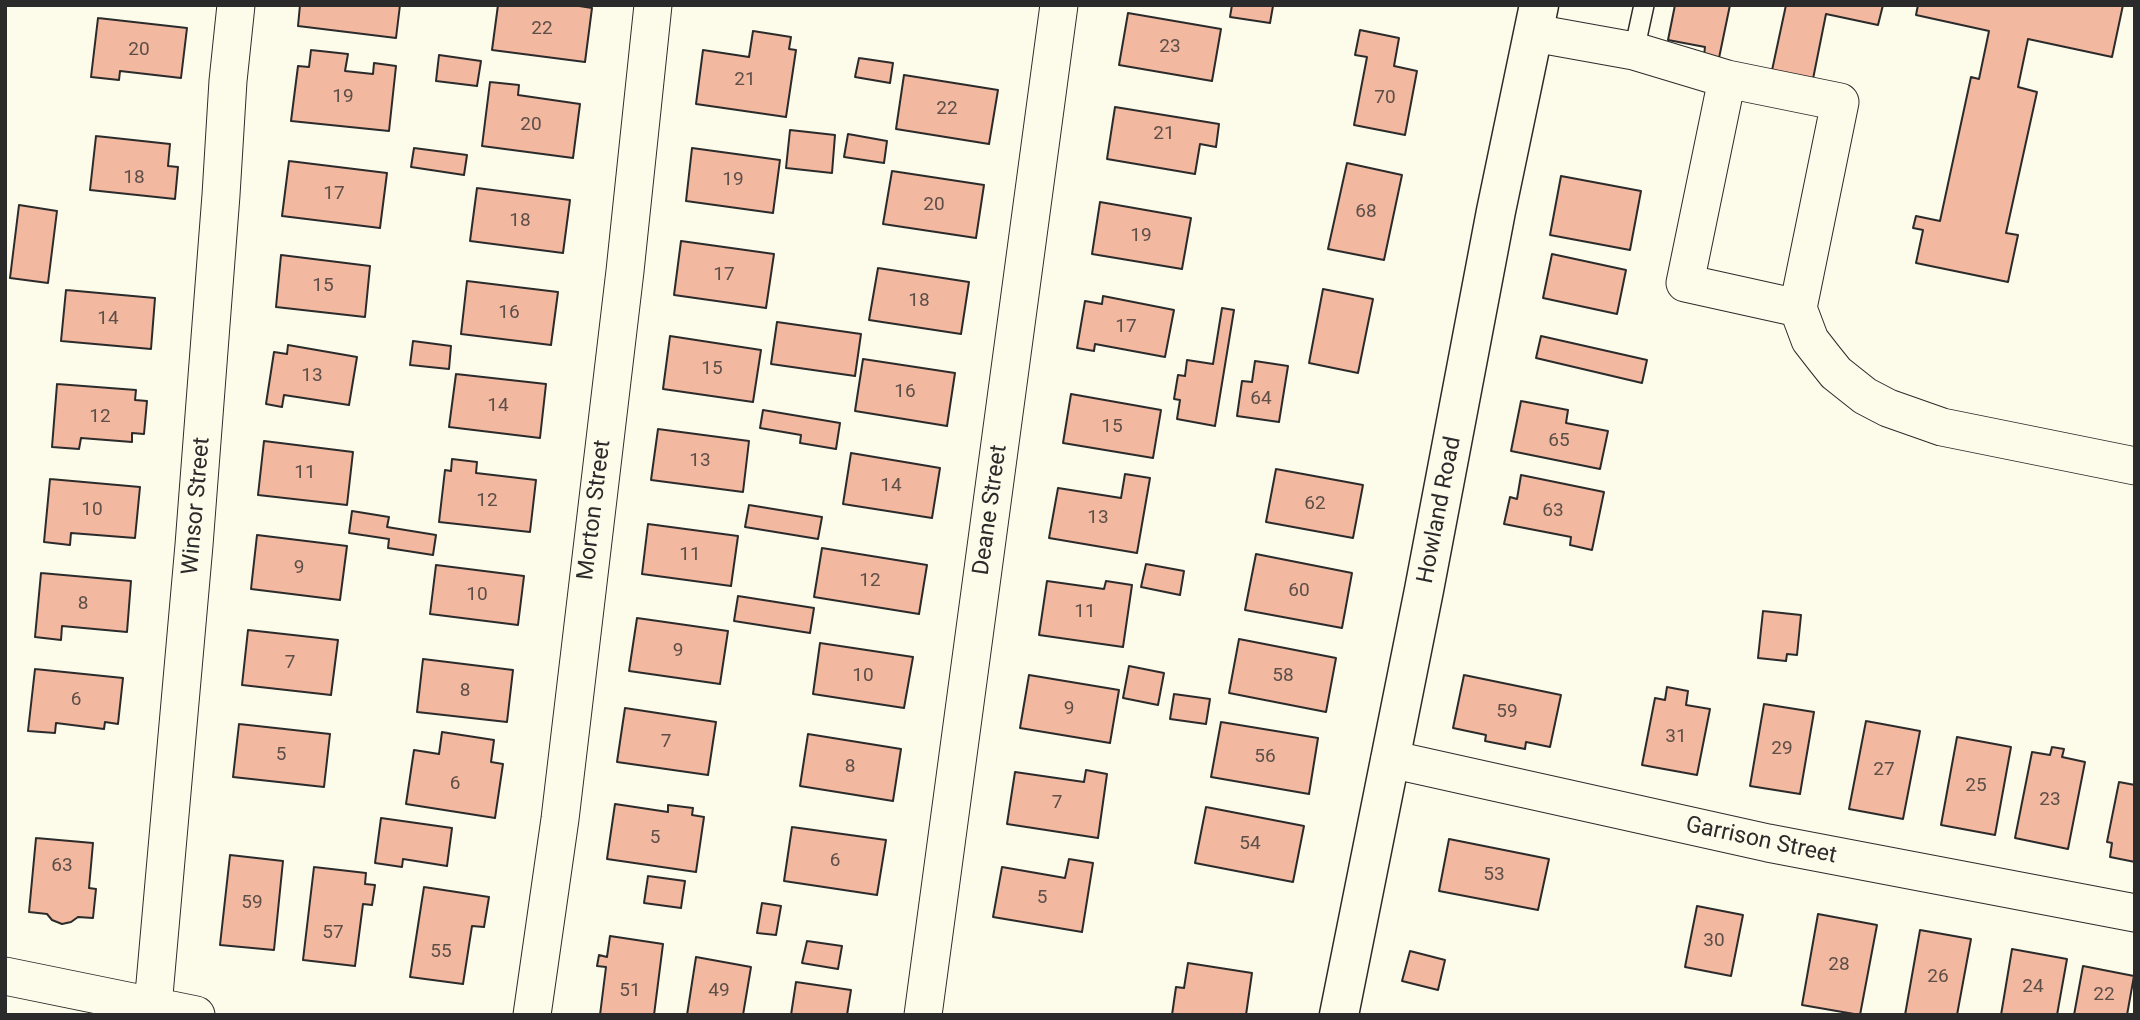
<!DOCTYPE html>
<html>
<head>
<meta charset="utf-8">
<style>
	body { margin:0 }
	#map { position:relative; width:2140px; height:1020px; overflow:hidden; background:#fdfbea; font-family:Roboto,sans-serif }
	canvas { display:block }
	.frame { position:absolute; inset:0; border:7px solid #2b2b2b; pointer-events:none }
</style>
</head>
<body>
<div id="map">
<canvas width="2140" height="1020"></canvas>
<div class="frame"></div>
</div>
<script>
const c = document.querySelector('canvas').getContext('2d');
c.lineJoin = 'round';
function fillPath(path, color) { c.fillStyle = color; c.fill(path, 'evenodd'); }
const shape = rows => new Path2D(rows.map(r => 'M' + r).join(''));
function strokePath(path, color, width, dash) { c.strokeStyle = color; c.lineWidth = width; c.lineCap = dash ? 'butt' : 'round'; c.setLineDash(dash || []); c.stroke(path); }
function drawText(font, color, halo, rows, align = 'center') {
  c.font = font + ' Roboto,sans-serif'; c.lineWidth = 5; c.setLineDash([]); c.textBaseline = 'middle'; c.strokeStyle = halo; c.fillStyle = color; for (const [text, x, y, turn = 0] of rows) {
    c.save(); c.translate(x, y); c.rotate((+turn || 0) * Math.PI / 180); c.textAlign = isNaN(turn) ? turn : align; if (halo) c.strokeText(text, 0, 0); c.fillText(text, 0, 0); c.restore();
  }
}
const building = shape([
	[300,5,400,5,396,38,298,26,300,5],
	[498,5,573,5,592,8,585,62,492,50,498,5],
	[1232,5,1273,6,1270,23,1230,17,1232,5],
	[1675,5,1730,5,1719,58,1704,55,1705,47,1668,40,1675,5],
	[1786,5,1883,5,1878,25,1826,14,1812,84,1771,75,1786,5],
	[1918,5,2123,5,2112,57,2028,39,2018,87,2037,92,2006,233,2018,235,2008,282,1916,263,1923,230,1913,228,1916,216,1940,221,1971,77,1979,79,1989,31,1916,15,1918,5],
	[1128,13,1221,29,1212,81,1119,65,1128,13],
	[98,18,187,28,181,78,120,71,119,80,91,77,98,18],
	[1360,30,1399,38,1394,66,1417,71,1405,135,1354,125,1367,57,1355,55,1360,30],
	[753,31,791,37,789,49,796,50,786,117,696,104,703,50,749,57,753,31],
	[311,50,348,54,345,71,373,74,374,63,396,66,389,131,291,121,298,66,309,67,311,50],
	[439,55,481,61,477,86,436,81,439,55],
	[859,58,893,63,890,83,855,77,859,58],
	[904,75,998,90,989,144,896,129,904,75],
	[490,82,519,85,518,95,580,104,573,158,482,146,490,82],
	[1115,107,1219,124,1216,147,1200,144,1195,174,1107,159,1115,107],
	[790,130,835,135,832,173,786,168,790,130],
	[848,134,887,141,884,163,844,157,848,134],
	[96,136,170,144,168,166,178,167,175,199,90,190,96,136],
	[414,148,467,155,464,175,411,167,414,148],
	[692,148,780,160,773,213,686,201,692,148],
	[289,161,387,173,380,228,282,216,289,161],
	[1347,163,1402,175,1384,260,1328,249,1347,163],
	[892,171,984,185,976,238,883,224,892,171],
	[1561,176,1641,191,1630,250,1550,235,1561,176],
	[477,188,570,200,563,253,470,241,477,188],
	[1100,202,1191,218,1182,269,1092,254,1100,202],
	[19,205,57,211,48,283,10,278,19,205],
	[681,241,774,254,766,308,674,295,681,241],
	[1552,254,1626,270,1617,314,1543,298,1552,254],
	[281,255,370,266,365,317,276,307,281,255],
	[878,268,969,282,961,334,869,320,878,268],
	[467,281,558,292,551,345,461,334,467,281],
	[1323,289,1373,299,1358,373,1309,363,1323,289],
	[66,290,155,298,151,349,61,341,66,290],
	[1103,296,1174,310,1165,357,1095,344,1094,351,1077,348,1085,301,1102,304,1103,296],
	[1222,308,1234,310,1215,426,1177,419,1180,400,1174,399,1178,375,1185,376,1187,360,1213,364,1222,308],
	[777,322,861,334,855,376,771,364,777,322],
	[670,336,761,350,753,402,663,389,670,336],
	[1541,336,1647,360,1642,383,1536,358,1541,336],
	[413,341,451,346,449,369,410,365,413,341],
	[288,345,357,357,349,405,284,395,282,407,266,404,274,352,287,354,288,345],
	[863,359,955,373,947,426,855,411,863,359],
	[1255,361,1288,366,1279,422,1237,416,1242,381,1252,382,1255,361],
	[456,374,546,384,540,438,449,427,456,374],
	[57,384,136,390,135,400,147,401,144,434,132,433,132,442,81,438,79,449,52,447,57,384],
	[1071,394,1161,410,1153,458,1063,443,1071,394],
	[1521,401,1568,410,1566,423,1608,431,1600,469,1511,451,1521,401],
	[763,410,840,423,836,449,800,443,801,435,760,428,763,410],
	[658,429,749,441,743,492,651,480,658,429],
	[264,441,353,452,347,505,258,495,264,441],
	[851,453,940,468,932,518,843,504,851,453],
	[452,459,477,462,476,473,536,480,530,532,439,522,445,470,451,471,452,459],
	[1276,469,1363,485,1353,538,1266,522,1276,469],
	[1125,474,1150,478,1137,553,1049,538,1058,488,1121,498,1125,474],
	[1521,475,1604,492,1592,550,1570,545,1571,537,1504,524,1510,497,1517,499,1521,475],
	[50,479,140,487,135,538,71,533,70,545,44,542,50,479],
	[749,505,822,517,818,539,745,527,749,505],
	[352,511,389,517,387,527,436,535,433,555,388,548,389,539,349,533,352,511],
	[648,524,738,536,731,586,642,574,648,524],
	[257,535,347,546,340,600,251,589,257,535],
	[822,548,927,565,919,614,814,597,822,548],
	[1256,554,1352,573,1342,628,1245,610,1256,554],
	[1146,564,1184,571,1180,595,1141,587,1146,564],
	[436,565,524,576,518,625,430,614,436,565],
	[41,573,131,581,127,632,62,626,61,640,35,637,41,573],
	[1047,581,1104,589,1106,581,1132,585,1123,647,1039,635,1047,581],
	[738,596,814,608,810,633,734,621,738,596],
	[1763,611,1801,615,1797,655,1787,654,1786,661,1758,658,1763,611],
	[637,618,728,631,720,684,629,671,637,618],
	[248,630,338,640,331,695,242,685,248,630],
	[1239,639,1336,658,1326,712,1229,693,1239,639],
	[820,643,913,657,904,708,813,694,820,643],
	[423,659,513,670,507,722,417,712,423,659],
	[1129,666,1164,673,1158,705,1123,698,1129,666],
	[35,669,123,678,118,724,105,722,104,729,56,723,55,733,28,731,35,669],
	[1029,675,1119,690,1110,743,1020,728,1029,675],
	[1464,675,1561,695,1550,747,1526,742,1525,749,1485,741,1486,735,1453,728,1464,675],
	[1667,687,1688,691,1686,705,1710,709,1697,775,1642,765,1655,698,1665,700,1667,687],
	[1174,694,1210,699,1206,724,1170,719,1174,694],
	[1764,704,1814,712,1800,794,1750,786,1764,704],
	[625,708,716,722,708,775,617,762,625,708],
	[1866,721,1920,731,1903,819,1849,809,1866,721],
	[1221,722,1318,738,1309,794,1211,777,1221,722],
	[239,724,330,734,324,787,233,777,239,724],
	[442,732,494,740,491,762,503,764,495,818,406,804,414,750,439,754,442,732],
	[808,734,901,749,893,801,800,786,808,734],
	[1957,737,2011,747,1995,835,1941,825,1957,737],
	[2052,747,2064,749,2062,757,2085,762,2068,849,2015,838,2032,752,2050,755,2052,747],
	[1086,770,1107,774,1098,838,1007,824,1015,772,1084,782,1086,770],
	[2119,782,2135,785,2135,862,2110,857,2112,843,2107,842,2119,782],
	[615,804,668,812,668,805,693,808,692,815,704,817,696,872,607,859,615,804],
	[1206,807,1304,826,1293,882,1195,863,1206,807],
	[381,818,452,828,447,866,403,859,402,867,375,863,381,818],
	[792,827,886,840,877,895,784,881,792,827],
	[36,838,93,843,89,888,96,889,93,918,78,917,71,922,62,924,52,920,47,914,29,912,36,838],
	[1449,839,1549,859,1538,910,1439,891,1449,839],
	[230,855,283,861,274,950,220,945,230,855],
	[1069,859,1093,863,1082,932,993,917,1002,867,1065,878,1069,859],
	[314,867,366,873,365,884,375,885,372,905,363,904,355,966,303,960,314,867],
	[648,876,685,881,681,908,644,903,648,876],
	[424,887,489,897,484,927,472,926,463,984,410,977,424,887],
	[762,903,781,906,776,935,757,933,762,903],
	[1697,906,1743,915,1731,976,1685,967,1697,906],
	[1818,914,1877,925,1860,1015,1802,1005,1818,914],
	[1920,930,1971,939,1957,1015,1905,1015,1920,930],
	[610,936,663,944,654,1015,600,1015,606,967,597,966,599,955,607,957,610,936],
	[807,941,842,946,838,969,802,963,807,941],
	[2012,949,2067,959,2057,1015,2001,1015,2012,949],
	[1410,951,1445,960,1438,990,1402,981,1410,951],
	[696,957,751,967,743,1015,687,1015,696,957],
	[1188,963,1252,973,1246,1015,1172,1015,1176,987,1184,988,1188,963],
	[2083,966,2134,976,2127,1015,2074,1015,2083,966],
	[796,982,851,990,847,1015,791,1015,796,982]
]);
fillPath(building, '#f2b8a0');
strokePath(building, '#2b2b2b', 2);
const service = shape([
	[1634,51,1644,5]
]);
const minor = shape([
	[1534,33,1634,51,1727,79,1840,102,1798,308,1810,340,1824,358,1836,373,1865,396,1888,408,1942,427,2135,466],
	[1727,79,1685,283,1798,308],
	[1390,759,1768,843,2135,913],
	[5,976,196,1015],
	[153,1006,194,545,221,195,228,81,236,5],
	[532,1015,560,819,625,271,653,5],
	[923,1015,1059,5]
]);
const secondary = shape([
	[1339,1015,1424,590,1496,211,1539,5]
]);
strokePath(service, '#2b2b2b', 22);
strokePath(minor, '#2b2b2b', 39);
strokePath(secondary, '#2b2b2b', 41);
strokePath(service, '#fdfbea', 19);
strokePath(minor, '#fdfbea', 37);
strokePath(secondary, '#fdfbea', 38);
drawText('19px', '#5d4e48', null, [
	["22",542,29],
	["23",1170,47],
	["20",139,50],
	["21",745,80],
	["19",343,97],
	["70",1385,98],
	["22",947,109],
	["20",531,125],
	["21",1164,134],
	["18",134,178],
	["19",733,180],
	["17",334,194],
	["20",934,205],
	["68",1366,212],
	["18",520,221],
	["19",1141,236],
	["17",724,275],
	["15",323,286],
	["18",919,301],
	["16",509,313],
	["14",108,319],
	["17",1126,327],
	["15",712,369],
	["13",312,376],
	["16",905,392],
	["64",1261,399],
	["14",498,406],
	["12",100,417],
	["15",1112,427],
	["65",1559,441],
	["13",700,461],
	["11",305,473],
	["14",891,486],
	["12",487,501],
	["62",1315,504],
	["10",92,510],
	["63",1553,511],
	["13",1098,518],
	["11",690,555],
	["9",299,568],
	["12",870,581],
	["60",1299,591],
	["10",477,595],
	["8",83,604],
	["11",1085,612],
	["9",678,651],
	["7",290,663],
	["10",863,676],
	["58",1283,676],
	["8",465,691],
	["6",76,700],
	["9",1069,709],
	["59",1507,712],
	["31",1676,737],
	["7",666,742],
	["29",1782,749],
	["5",281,755],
	["56",1265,757],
	["8",850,767],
	["27",1884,770],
	["6",455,784],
	["25",1976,786],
	["23",2050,800],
	["7",1057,803],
	["5",655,838],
	["54",1250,844],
	["6",835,861],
	["63",62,866],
	["53",1494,875],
	["5",1042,898],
	["59",252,903],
	["57",333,933],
	["30",1714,941],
	["55",441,952],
	["28",1839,965],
	["26",1938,977],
	["24",2033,987],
	["51",630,991],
	["49",719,991],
	["22",2104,995]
]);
drawText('23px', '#2b2b2b', '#fdfbea', [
	["Winsor Street",197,506,-85],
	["Morton Street",595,510,-83],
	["Deane Street",991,510,-82],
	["Howland Road",1440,510,-79],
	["Garrison Street",1761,841,12]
]);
</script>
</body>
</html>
